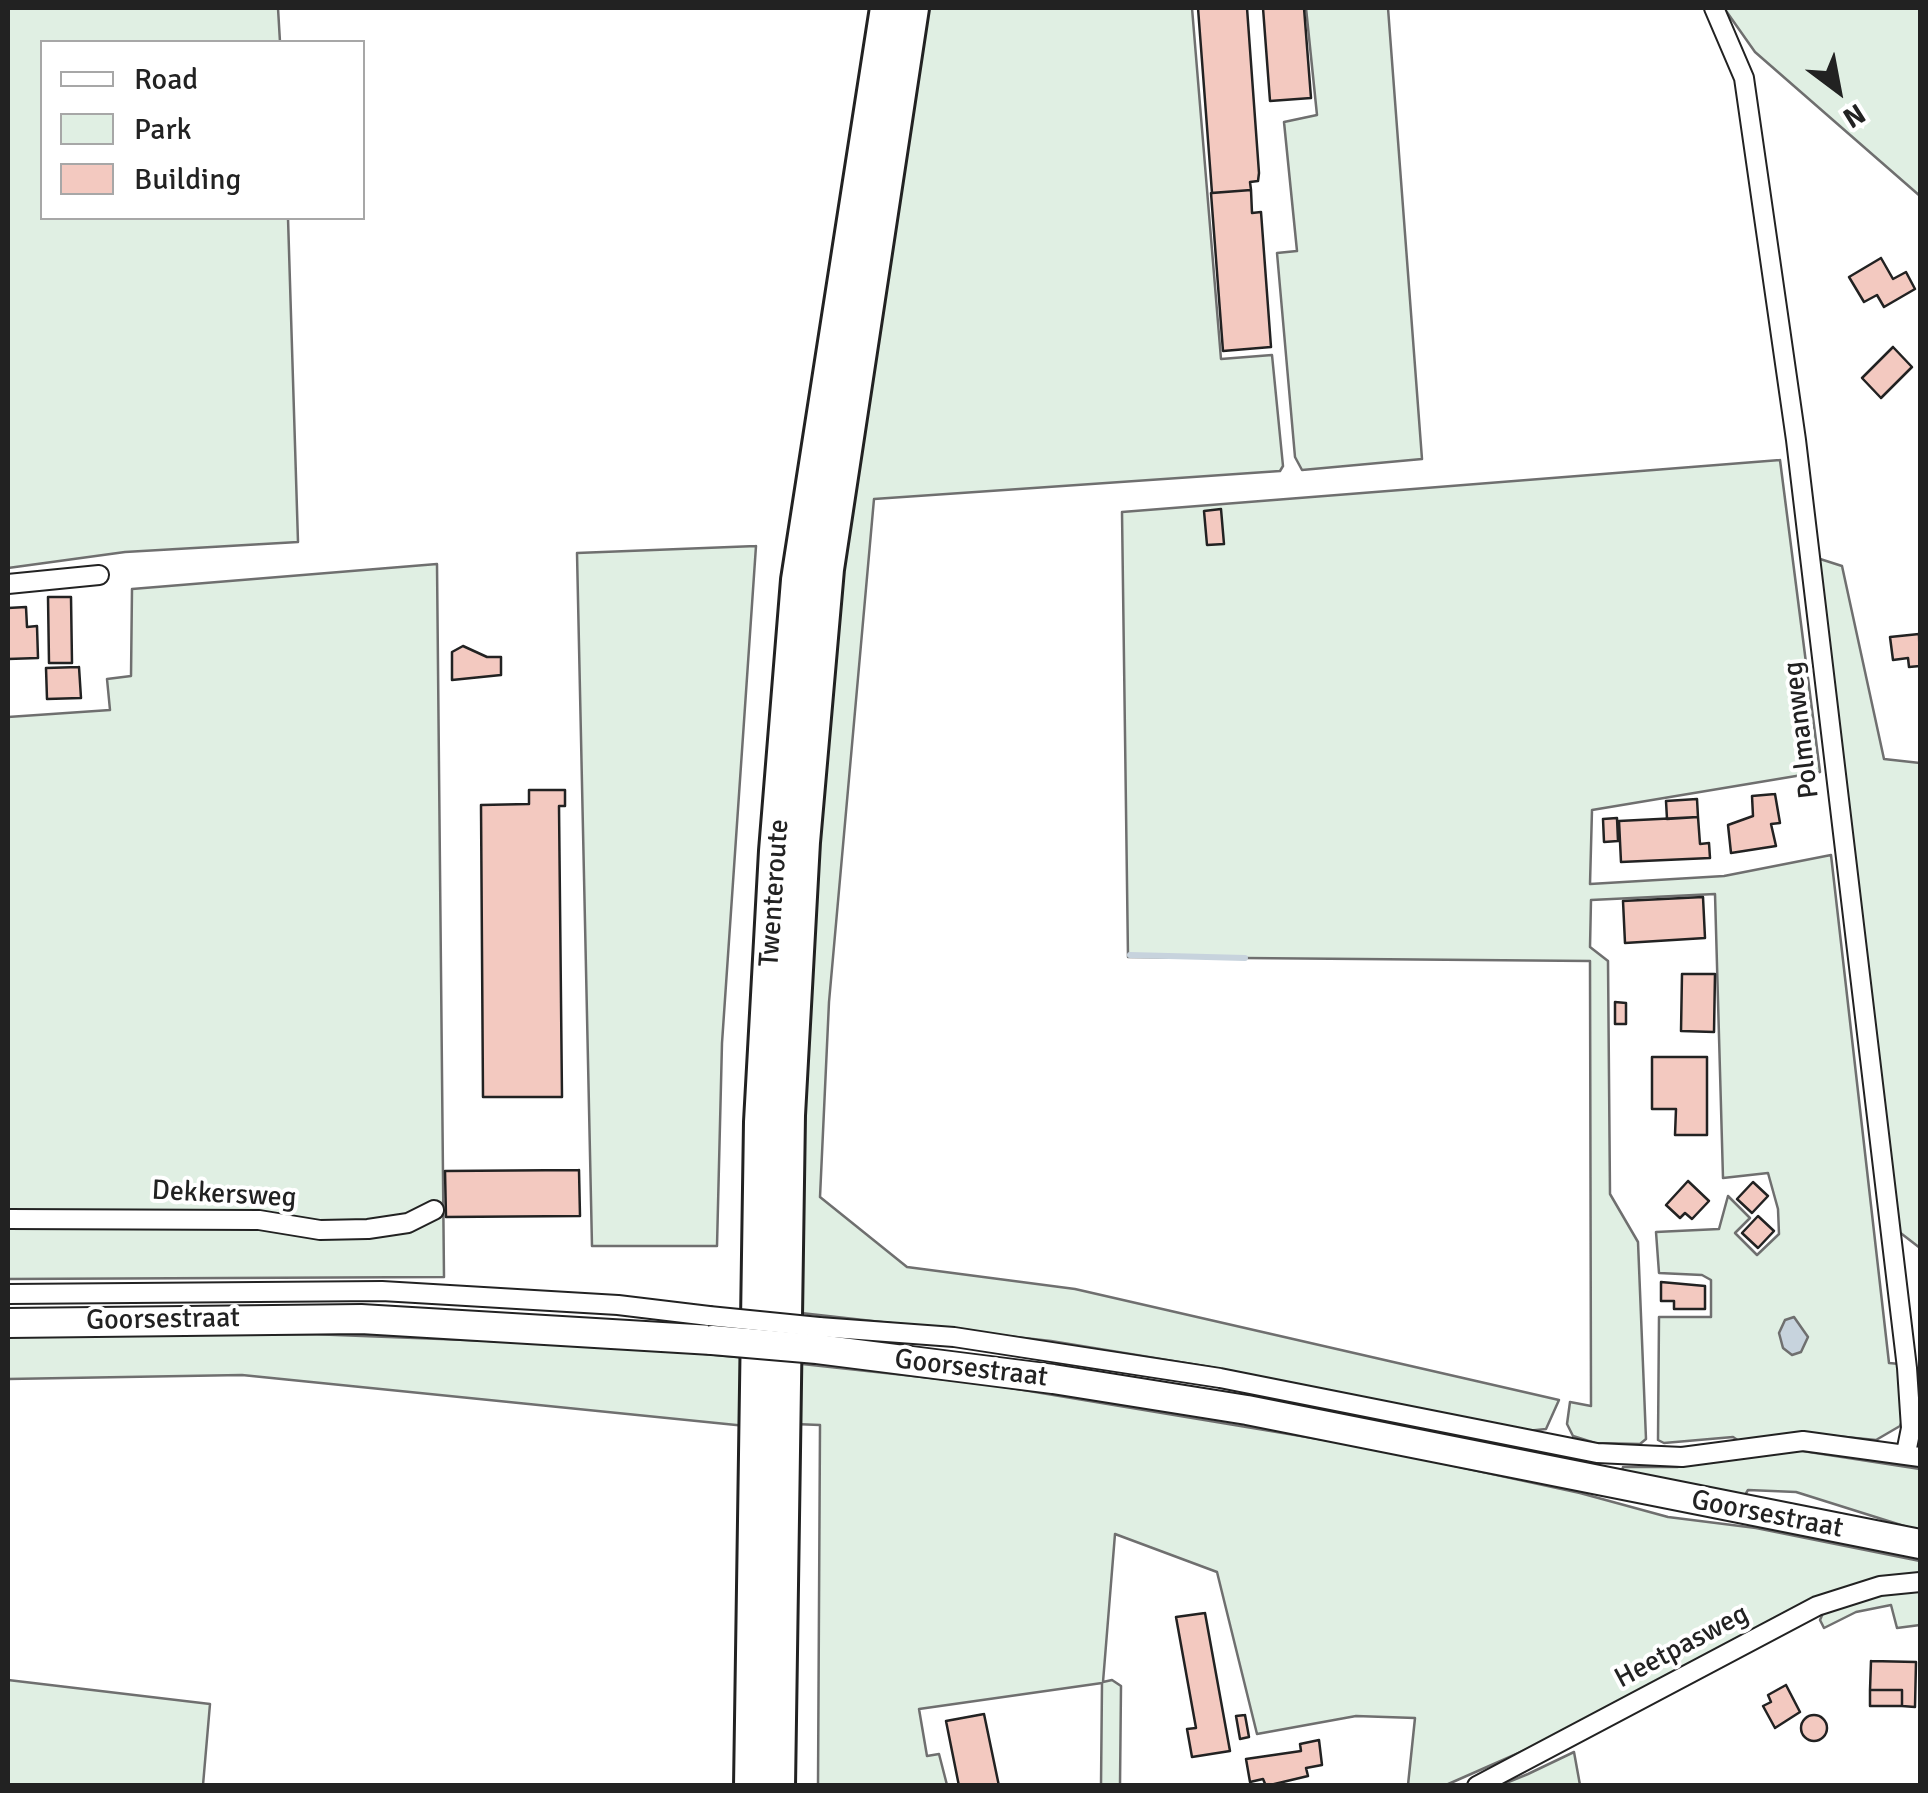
<!DOCTYPE html>
<html>
<head>
<meta charset="utf-8">
<style>
	body { margin:0 }
	#map { position:relative; width:1928px; height:1793px; overflow:hidden; background:#fff; font-family:Signika,sans-serif }
	canvas { display:block }
	.frame { position:absolute; inset:0; border:10px solid #222; pointer-events:none }
	.legend { position:absolute; left:40px; top:40px; width:325px; height:180px; box-sizing:border-box; background:#fff; border:2px solid #a7a7a7; margin:0; padding:12px 18px; list-style:none; font-size:30px; color:#222 }
	.legend li { display:flex; align-items:center; gap:20px; height:50px }
	.legend b { width:50px; border:2px solid #a7a7a7 }
	.north { position:absolute; left:1788px; top:40px; width:100px; height:100px; -webkit-text-stroke:8px #fff; paint-order:stroke; rotate:148deg; font-size:28px; font-weight:700; line-height:40px; text-align:center; color:#222 }
	.north::after { content:''; display:block; margin:auto; width:35px; height:45px; background:#222; clip-path:polygon(50% 0,100% 100%,50% 72%,0 100%) }
</style>
</head>
<body>
<div id="map">
<canvas width="1928" height="1793"></canvas>
<div class="frame"></div>
<ul class="legend">
<li><b style="height:12px;background:#fff"></b>Road</li>
<li><b style="height:28px;background:#e0efe3"></b>Park</li>
<li><b style="height:28px;background:#f3c9c0"></b>Building</li>
</ul>
<div class="north">N</div>
</div>
<script>
const c = document.querySelector('canvas').getContext('2d');
c.lineJoin = 'round';
function fillPath(path, color) { c.fillStyle = color; c.fill(path, 'evenodd'); }
const shape = rows => new Path2D(rows.map(r => 'M' + r).join(''));
function strokePath(path, color, width, dash) { c.strokeStyle = color; c.lineWidth = width; c.lineCap = dash ? 'butt' : 'round'; c.setLineDash(dash || []); c.stroke(path); }
function drawText(font, color, halo, rows, align = 'center') {
  c.font = font + ' Signika,sans-serif'; c.lineWidth = 8; c.setLineDash([]); c.textBaseline = 'middle'; c.strokeStyle = halo; c.fillStyle = color; for (const [text, x, y, turn = 0] of rows) {
    c.save(); c.translate(x, y); c.rotate((+turn || 0) * Math.PI / 180); c.textAlign = isNaN(turn) ? turn : align; if (halo) c.strokeText(text, 0, 0); c.fillText(text, 0, 0); c.restore();
  }
}
const green = shape([
	[8,8,278,8,280,42,42,42,42,218,288,218,298,542,125,552,8,568,8,8],
	[927,8,1192,8,1221,359,1272,355,1283,466,1280,471,874,499,829,1002,820,1197,907,1267,1075,1289,1559,1400,1546,1429,1527,1431,1210,1367,1051,1341,801,1313,805,977,845,528,927,8],
	[1306,8,1388,8,1422,459,1302,470,1295,457,1277,253,1297,251,1284,122,1317,115,1306,8],
	[1724,8,1920,8,1920,196,1755,52,1724,8],
	[1780,460,1820,772,1592,810,1590,884,1724,876,1831,855,1889,1363,1900,1364,1905,1413,1900,1426,1876,1440,1803,1433,1739,1441,1733,1437,1664,1443,1658,1440,1659,1317,1711,1317,1711,1280,1702,1275,1659,1273,1656,1232,1719,1229,1728,1196,1750,1218,1735,1233,1757,1255,1779,1234,1778,1209,1768,1173,1723,1178,1715,894,1591,900,1590,947,1608,961,1610,1194,1638,1242,1646,1439,1640,1444,1595,1443,1573,1436,1567,1424,1570,1402,1591,1406,1590,961,1128,957,1122,512,1780,460],
	[756,546,722,1043,717,1246,592,1246,577,553,756,546],
	[1817,558,1842,566,1884,759,1920,763,1920,1248,1898,1231,1817,558],
	[437,564,444,1277,8,1279,8,717,110,710,107,679,131,676,132,589,437,564],
	[310,1334,623,1346,747,1358,746,1426,242,1375,8,1379,8,1336,310,1334],
	[793,1363,987,1384,1367,1447,1580,1493,1668,1517,1756,1528,1920,1561,1920,1577,1867,1582,1813,1599,1555,1737,1446,1785,1408,1785,1415,1718,1356,1716,1257,1734,1217,1572,1115,1534,1103,1682,1112,1680,1121,1686,1120,1785,1101,1785,1102,1683,919,1709,927,1756,939,1754,947,1785,818,1785,820,1425,794,1424,793,1363],
	[1796,1450,1920,1469,1920,1531,1796,1492,1748,1490,1745,1495,1621,1475,1623,1467,1677,1467,1796,1450],
	[1920,1591,1920,1625,1897,1628,1891,1605,1856,1612,1824,1628,1820,1620,1823,1613,1872,1596,1920,1591],
	[8,1680,210,1704,203,1785,8,1785,8,1680],
	[1574,1752,1580,1785,1501,1785,1528,1774,1574,1752]
]);
fillPath(green, '#e0efe3');
strokePath(green, '#6f6f6f', 2.5);
const water = shape([
	[1794,1317,1808,1337,1801,1352,1792,1355,1783,1348,1779,1333,1785,1320,1794,1317]
]);
fillPath(water, '#c7d3dd');
strokePath(water, '#6f6f6f', 2.5);
strokePath(shape([
	[1130,955,1245,958]
]), '#c7d3dd', 6);
const building = shape([
	[1198,8,1247,8,1259,173,1258,181,1250,182,1251,190,1212,193,1198,8],
	[1263,8,1304,8,1311,98,1270,101,1263,8],
	[1251,190,1252,213,1261,212,1271,347,1223,351,1211,193,1251,190],
	[1881,258,1893,279,1906,272,1915,289,1884,307,1877,295,1864,302,1849,277,1881,258],
	[1893,347,1912,367,1881,398,1862,378,1893,347],
	[1221,509,1224,544,1207,545,1204,511,1221,509],
	[48,597,71,597,72,663,49,663,48,597],
	[26,607,27,627,37,626,38,658,8,659,8,608,26,607],
	[1919,634,1920,666,1909,667,1908,658,1893,660,1890,637,1919,634],
	[463,646,487,657,501,657,501,675,452,680,452,652,463,646],
	[79,667,81,698,47,699,46,668,79,667],
	[529,790,565,790,565,806,559,806,562,1097,483,1097,481,805,529,804,529,790],
	[1775,794,1780,823,1771,824,1776,846,1731,853,1728,825,1753,816,1752,796,1775,794],
	[1697,799,1698,817,1667,819,1666,801,1697,799],
	[1698,817,1700,844,1709,843,1710,858,1621,862,1619,821,1698,817],
	[1617,818,1618,841,1604,842,1603,819,1617,818],
	[1703,897,1705,938,1625,943,1623,901,1703,897],
	[1682,974,1715,974,1714,1032,1681,1031,1682,974],
	[1615,1002,1626,1003,1626,1024,1615,1024,1615,1002],
	[1652,1057,1707,1057,1707,1135,1675,1135,1676,1109,1652,1109,1652,1057],
	[579,1170,580,1216,446,1217,445,1171,579,1170],
	[1688,1181,1709,1201,1692,1219,1685,1213,1680,1218,1666,1205,1688,1181],
	[1753,1182,1768,1196,1752,1213,1737,1199,1753,1182],
	[1758,1216,1774,1231,1758,1248,1742,1233,1758,1216],
	[1661,1282,1705,1286,1705,1309,1674,1309,1674,1301,1661,1301,1661,1282],
	[1205,1613,1230,1751,1192,1757,1187,1729,1196,1728,1176,1617,1205,1613],
	[1871,1661,1916,1662,1915,1707,1902,1706,1902,1690,1870,1690,1871,1661],
	[1786,1685,1800,1712,1775,1728,1763,1706,1771,1702,1768,1695,1786,1685],
	[1870,1690,1902,1690,1902,1706,1870,1706,1870,1690],
	[984,1714,999,1786,959,1786,946,1721,984,1714],
	[1245,1715,1249,1737,1240,1739,1236,1716,1245,1715],
	'1801 1728a13 13 0 1 1 26 0a13 13 0 1 1-26 0Z',
	[1319,1740,1322,1765,1306,1768,1308,1776,1266,1786,1263,1779,1250,1782,1246,1759,1301,1751,1300,1744,1319,1740]
]);
fillPath(building, '#f3c9c0');
strokePath(building, '#222', 2.5);
const street = shape([
	[1714,8,1744,78,1796,440,1907,1368,1911,1428,1906,1453],
	[8,584,99,575],
	[8,1219,259,1220,320,1230,368,1229,408,1223,434,1210],
	[8,1294,382,1291,618,1305,709,1316],
	[819,1327,954,1337,1220,1378,1597,1453,1682,1457,1803,1441,1920,1457],
	[1477,1786,1817,1606,1880,1586,1920,1582]
]);
const primary = shape([
	[8,1323,361,1319,712,1340],
	[817,1349,1053,1379,1247,1410,1920,1544]
]);
const highway = shape([
	[751,1786,761,1122,776,851,798,580,887,8],
	[778,1786,788,1115,803,842,827,569,912,8]
]);
strokePath(street, '#222', 22);
strokePath(primary, '#222', 32);
strokePath(highway, '#222', 38);
strokePath(street, '#fff', 18);
strokePath(primary, '#fff', 28);
strokePath(highway, '#fff', 32);
const streetBridge = shape([
	[709,1316,819,1327]
]);
const primaryBridge = shape([
	[712,1340,817,1349]
]);
strokePath(streetBridge, '#222', 22, []);
strokePath(primaryBridge, '#222', 32, []);
strokePath(streetBridge, '#fff', 18);
strokePath(primaryBridge, '#fff', 28);
drawText('28px', '#222', '#fff', [
	["Polmanweg",1802,730,-97],
	["Twenteroute",775,893,-86],
	["Dekkersweg",224,1195,3],
	["Goorsestraat",163,1320,-1],
	["Goorsestraat",971,1369,7],
	["Goorsestraat",1767,1515,11],
	["Heetpasweg",1682,1647,-28]
]);
</script>
</body>
</html>
